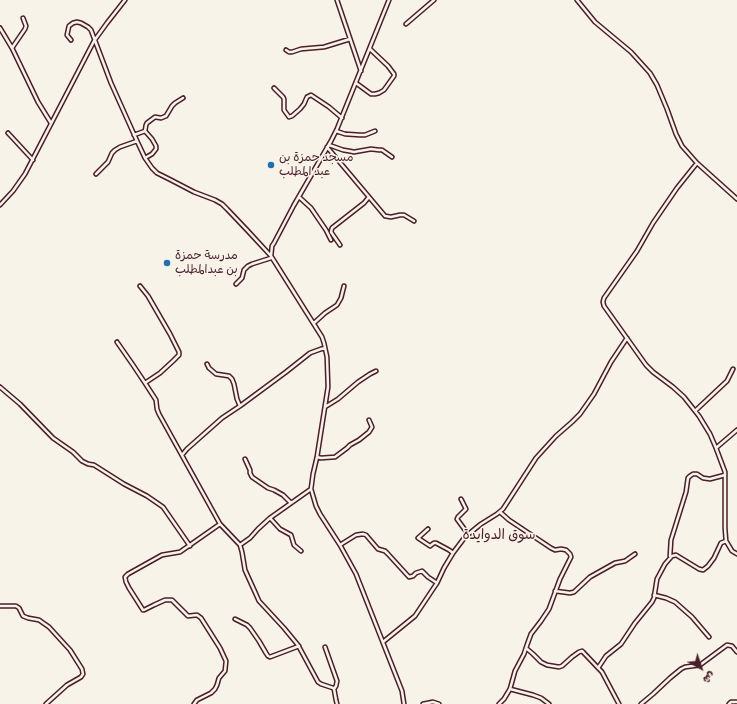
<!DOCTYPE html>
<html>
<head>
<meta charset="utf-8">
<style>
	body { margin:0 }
	#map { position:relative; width:737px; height:704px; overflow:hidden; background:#f7f3e8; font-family:Itim,"Playpen Sans Arabic",sans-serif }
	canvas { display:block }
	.north { position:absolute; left:681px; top:648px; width:40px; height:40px; -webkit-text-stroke:3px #f7f3e8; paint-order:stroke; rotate:140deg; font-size:11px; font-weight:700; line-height:16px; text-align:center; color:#4a1f2b }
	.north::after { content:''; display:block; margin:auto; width:14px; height:18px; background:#4a1f2b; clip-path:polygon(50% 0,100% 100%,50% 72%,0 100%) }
</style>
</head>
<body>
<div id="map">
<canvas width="737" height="704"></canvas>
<div class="north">ش</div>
</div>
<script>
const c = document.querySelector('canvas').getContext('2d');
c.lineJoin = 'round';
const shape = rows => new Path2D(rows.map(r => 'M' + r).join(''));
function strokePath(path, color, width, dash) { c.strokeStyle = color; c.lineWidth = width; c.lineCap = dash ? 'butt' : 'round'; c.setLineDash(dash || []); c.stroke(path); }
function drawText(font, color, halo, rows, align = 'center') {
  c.font = font + ' Itim,"Playpen Sans Arabic",sans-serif'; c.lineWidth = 3; c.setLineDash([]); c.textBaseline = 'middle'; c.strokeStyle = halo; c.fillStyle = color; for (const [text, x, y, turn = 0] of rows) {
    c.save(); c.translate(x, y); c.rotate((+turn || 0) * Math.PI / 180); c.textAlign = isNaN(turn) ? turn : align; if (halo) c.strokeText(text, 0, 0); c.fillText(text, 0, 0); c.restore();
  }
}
const minor = shape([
	[337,0,361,71],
	[577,0,595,22,631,52,650,73,657,85,667,109,676,134,682,146,697,163,737,199],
	[406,24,434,0],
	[0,28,12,48,38,102,51,123],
	[71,40,67,35,69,26,73,23,77,22,81,23,88,27,91,30,111,83,137,141,145,158,152,168,157,173,171,180,194,192,215,200,222,204,227,209,247,230,271,256,322,337,324,343,327,357,328,387,317,457,313,474,311,489,316,506,320,514,340,545,356,574,402,691,404,704],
	[12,48,25,29,26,26,23,18],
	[286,50,289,52,292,52,301,49,324,47,350,39],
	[356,83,371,94,375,94,379,93,384,90,394,76,394,74,388,66,370,49],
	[274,88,283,97,284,99,284,110,289,117,292,116,300,109,304,104,307,97,311,95,329,107,342,118],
	[336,131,345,134,360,135,365,135,375,131],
	[8,133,33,160],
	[134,135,145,131],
	[329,145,343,150,349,151,354,152,371,149,379,150,382,150,392,157],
	[327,147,385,216,391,217,400,215,404,215,414,221],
	[145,158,152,154,156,149,156,146,152,139,145,131,146,125,147,123,155,117,161,118,166,116,172,106,175,103,183,98],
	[697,163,677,188,653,223,637,251,604,298,603,302,604,306,646,365,653,372,673,387,684,397,699,416,710,434,716,448,725,472,725,528,726,541,732,551,737,554],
	[96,174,108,162,112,153,115,150,120,147,137,141],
	[299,197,311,208,326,230,331,240],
	[0,205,13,191,25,174,94,41,107,23,125,0],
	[340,245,331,232,332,228,364,203,369,197],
	[271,256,272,246,274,243,294,205,331,141,337,129,389,0],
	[236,284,242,278,244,270,248,266,252,264,271,258],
	[140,286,148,296,170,334,179,352,179,355,173,361,160,373,145,383,156,400,157,409,159,414,220,524,240,545,242,552,245,570,255,592,259,601,284,628,298,645,318,682,321,684,333,688,334,689],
	[314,323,325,313,337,305,341,298,344,286],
	[117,342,133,365,145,383],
	[207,364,209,368,216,374,229,376,232,379,234,384,237,399,240,406],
	[0,387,20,404,53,438,73,452,82,461,88,464,94,465,124,484,147,496,163,507,190,546],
	[325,407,338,399,358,382,370,374,376,371],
	[695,411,727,381,733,369],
	[716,448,737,430],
	[182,455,187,449,222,418,240,406,286,372,305,357,310,353,321,349,325,348],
	[317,457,321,458,335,457,347,448,350,445,359,440,369,432,372,427,369,420],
	[245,459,250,470,250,473,252,477,268,488,274,490,283,495,291,503],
	[461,499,466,509,458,517,457,519,468,534],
	[270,518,280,529,291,535,294,545,301,551],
	[428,529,418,538,430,546,434,543,436,543,449,550,453,553],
	[240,545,250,538,258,529,270,518,311,489],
	[340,545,356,535,363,534,366,535,378,549,385,551,388,554,409,577,413,576,416,573,422,571,428,577,437,583],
	[670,556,671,540,686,492,688,478,690,476,693,474,697,474,703,478,710,479,725,475],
	[555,591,570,593,574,592,590,577,615,563,625,561,635,554],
	[654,595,666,598,675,602,692,617,709,637],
	[0,606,16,606,19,608,23,616,28,618,39,620,49,627,70,650,82,669,83,674,81,677,67,685,46,704],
	[235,619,247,625,250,628,259,641,266,653,268,656,270,657,299,646],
	[383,642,415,616,437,583,444,568,453,553,465,537,481,524,497,514,503,509,536,458,556,436,572,422,580,414,594,394,611,362,627,338],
	[325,647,337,681,336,686,334,689,336,700,337,704],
	[526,648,533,654,541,662,547,665,559,667,562,666,572,657,579,652,582,651,583,652,602,672,619,704],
	[598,668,606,656,621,644,635,623,652,602,654,598,657,579,665,564,672,556,676,555,699,569,703,570,708,566,714,558,721,543,726,541],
	[510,689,533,695,541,698,549,704],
	[194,704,197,700,211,693,215,689,217,685,219,678,225,671,226,661,220,648,201,618,197,615,188,616,172,600,165,600,154,605,144,610,143,610,129,588,126,582,125,577,128,574,162,555,180,552,220,524],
	[423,704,433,702,439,704],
	[499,704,504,699,510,689,515,671,524,654,527,645,531,634,541,621,549,609,560,579,571,557,570,554,566,550,561,549,555,550,551,548,509,520,500,512],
	[641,704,653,694,670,678,681,669,685,667,700,665,727,645,732,646,737,652],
	[729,704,731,702,737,702]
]);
strokePath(minor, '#4a1f2b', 5.5);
strokePath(minor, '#f7f3e8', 2.5);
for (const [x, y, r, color] of [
	[271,165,4,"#1f6fb2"],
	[167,263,4,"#1f6fb2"]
]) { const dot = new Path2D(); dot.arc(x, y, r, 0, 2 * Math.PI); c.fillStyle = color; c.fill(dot); strokePath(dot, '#f7f3e8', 1.5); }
drawText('12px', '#4a1f2b', '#f7f3e8', [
	["مسجد حمزة بن",279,158],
	["عبد المطلب",279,172],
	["مدرسة حمزة",175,256],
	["بن عبدالمطلب",175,270]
], 'left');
drawText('14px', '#4a1f2b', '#f7f3e8', [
	["سوق الدوايدة",499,535]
]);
</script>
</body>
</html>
